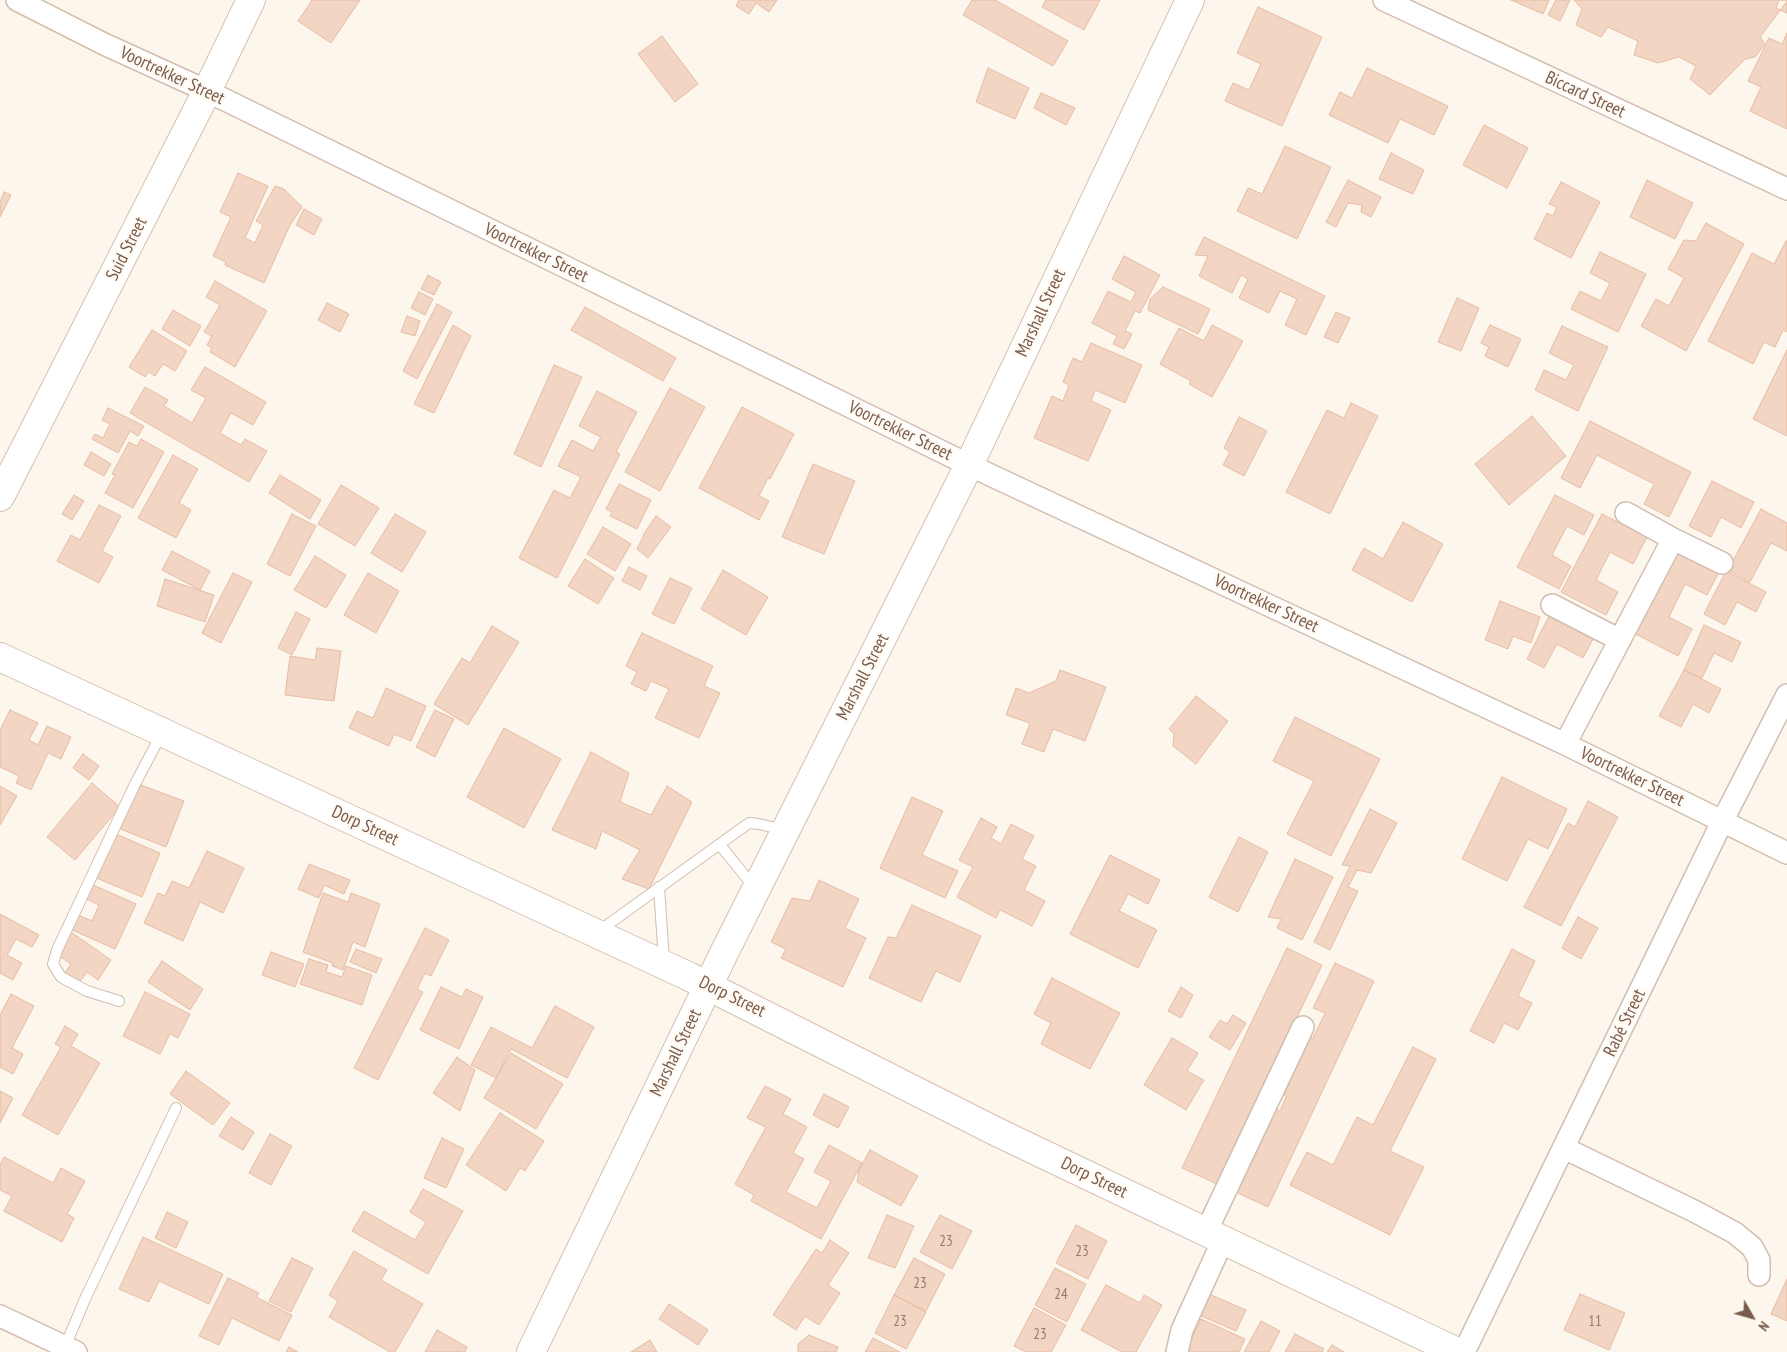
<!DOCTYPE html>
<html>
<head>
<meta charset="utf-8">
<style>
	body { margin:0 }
	#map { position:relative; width:1787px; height:1352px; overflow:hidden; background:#fdf6ec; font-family:"PT Sans Narrow",sans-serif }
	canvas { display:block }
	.north { position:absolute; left:1727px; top:1292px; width:50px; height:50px; -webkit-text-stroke:4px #fffaf3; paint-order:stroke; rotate:128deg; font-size:14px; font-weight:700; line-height:20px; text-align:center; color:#7a5c4d }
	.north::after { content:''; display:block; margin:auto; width:18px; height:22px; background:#7a5c4d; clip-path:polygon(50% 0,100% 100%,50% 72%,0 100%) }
</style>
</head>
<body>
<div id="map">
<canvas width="1787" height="1352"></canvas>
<div class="north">N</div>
</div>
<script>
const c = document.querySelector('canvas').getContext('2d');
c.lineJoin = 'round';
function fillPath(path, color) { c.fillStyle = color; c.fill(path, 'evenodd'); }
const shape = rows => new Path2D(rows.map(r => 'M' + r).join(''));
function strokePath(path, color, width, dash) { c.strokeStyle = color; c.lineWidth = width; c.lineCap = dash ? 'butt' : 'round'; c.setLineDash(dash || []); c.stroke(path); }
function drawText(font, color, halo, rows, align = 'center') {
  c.font = font + ' "PT Sans Narrow",sans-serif'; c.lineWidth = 5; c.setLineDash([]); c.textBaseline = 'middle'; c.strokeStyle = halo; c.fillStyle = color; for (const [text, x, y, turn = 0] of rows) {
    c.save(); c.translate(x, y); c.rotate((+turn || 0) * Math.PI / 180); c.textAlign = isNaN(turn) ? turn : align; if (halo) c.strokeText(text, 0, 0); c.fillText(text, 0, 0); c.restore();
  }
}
const building = shape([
	[312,0,360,0,331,43,298,21,312,0],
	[739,0,777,0,769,12,756,3,749,14,736,6,739,0],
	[972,0,995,0,1068,41,1053,66,963,15,972,0],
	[1046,0,1100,0,1084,30,1042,7,1046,0],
	[1511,0,1549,0,1543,14,1511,0],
	[1556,0,1570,0,1560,21,1548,15,1556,0],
	[1574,0,1787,0,1787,1,1760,37,1765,44,1755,57,1745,59,1710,95,1690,79,1696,66,1679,57,1658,63,1634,55,1638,41,1608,27,1601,37,1576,25,1582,9,1574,0],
	[1779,0,1787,0,1787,13,1776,8,1779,0],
	[1258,7,1322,37,1282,126,1225,101,1233,83,1249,90,1261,64,1237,53,1258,7],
	[1787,33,1787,129,1750,111,1761,87,1748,81,1769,38,1782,44,1787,33],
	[662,36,698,84,675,102,638,54,662,36],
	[988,68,1029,88,1015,119,976,102,988,68],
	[1367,68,1448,106,1434,135,1400,119,1388,143,1329,115,1340,92,1352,98,1367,68],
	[1041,93,1075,108,1066,125,1034,108,1041,93],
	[1484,125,1528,148,1507,188,1463,165,1484,125],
	[1285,146,1331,167,1297,239,1237,211,1248,188,1262,194,1285,146],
	[1391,153,1424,170,1413,194,1379,179,1391,153],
	[238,173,268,186,245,238,255,243,263,225,256,221,275,186,284,189,302,207,290,225,264,283,225,265,226,262,213,256,231,217,220,212,238,173],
	[1348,180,1381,197,1371,217,1361,212,1362,205,1348,203,1336,227,1326,222,1348,180],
	[1647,180,1693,203,1675,239,1630,217,1647,180],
	[1561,182,1600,202,1571,258,1534,239,1547,213,1553,216,1557,207,1549,204,1561,182],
	[4,192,11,195,0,217,0,202,4,192],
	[304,209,322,219,314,235,296,225,304,209],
	[1706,223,1744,244,1686,351,1641,326,1656,299,1669,306,1684,278,1668,269,1684,240,1696,241,1706,223],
	[1204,237,1325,296,1306,335,1285,325,1297,299,1280,291,1269,313,1239,298,1248,279,1241,275,1232,293,1199,276,1208,256,1195,255,1204,237],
	[1786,241,1787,241,1787,332,1783,330,1775,347,1764,342,1753,364,1708,341,1752,253,1774,264,1786,241],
	[1600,252,1646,274,1618,332,1571,309,1580,291,1601,301,1610,283,1590,273,1600,252],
	[1124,256,1160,275,1140,313,1135,311,1125,331,1132,334,1124,349,1113,344,1117,336,1092,323,1108,291,1131,302,1136,292,1112,279,1124,256],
	[428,275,441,282,434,295,421,289,428,275],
	[215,281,267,311,235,367,210,352,212,348,207,345,212,336,204,332,220,305,206,297,215,281],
	[1163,287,1210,309,1198,334,1148,310,1150,299,1163,287],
	[419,292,433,299,425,315,411,308,419,292],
	[1457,298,1479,308,1461,351,1438,342,1457,298],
	[327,303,349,314,340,332,318,320,327,303],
	[437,304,452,312,417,379,403,371,437,304],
	[585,307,676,358,663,381,571,330,585,307],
	[173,310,201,326,190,346,162,329,173,310],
	[1336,312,1350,318,1338,343,1324,337,1336,312],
	[407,316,420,321,415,336,401,332,407,316],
	[453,325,471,336,434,413,414,404,453,325],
	[1212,325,1243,341,1212,397,1189,384,1191,381,1160,364,1179,328,1204,341,1212,325],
	[1490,325,1521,339,1508,367,1485,356,1489,347,1481,343,1490,325],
	[1562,326,1608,347,1578,411,1535,390,1544,370,1566,380,1574,365,1549,353,1562,326],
	[152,330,187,351,175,371,163,364,155,376,149,372,145,377,129,367,152,330],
	[1091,343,1142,365,1125,403,1095,390,1091,401,1111,410,1088,461,1034,438,1052,396,1063,401,1069,385,1063,382,1073,358,1082,362,1091,343],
	[1787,350,1787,436,1753,419,1787,350],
	[554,365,582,377,541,467,514,454,554,365],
	[205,367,266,402,253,425,231,413,220,433,241,445,245,439,267,451,249,482,130,413,145,387,168,400,164,406,192,423,206,398,191,390,205,367],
	[670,388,705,407,660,491,625,472,670,388],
	[597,391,637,412,616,452,620,454,557,578,519,558,554,490,570,498,581,477,558,466,572,440,593,451,601,437,579,426,597,391],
	[1351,403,1378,416,1330,514,1286,492,1327,410,1344,418,1351,403],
	[742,407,794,434,770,479,768,478,759,496,769,501,759,520,699,488,742,407],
	[108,408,144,426,138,436,130,431,118,453,92,439,95,434,103,438,110,424,102,420,108,408],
	[1532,416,1566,456,1509,505,1475,464,1532,416],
	[1239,417,1267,431,1244,476,1223,465,1230,452,1224,448,1239,417],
	[1590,421,1691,472,1669,517,1644,504,1654,484,1597,455,1580,488,1561,478,1590,421],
	[141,439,164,452,133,508,105,493,115,475,112,474,129,442,137,446,141,439],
	[91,452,111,464,104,476,84,465,91,452],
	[173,455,198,469,179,503,191,510,176,538,138,518,173,455],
	[813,464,855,481,824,554,782,537,813,464],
	[280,475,321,500,310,519,269,493,280,475],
	[1712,481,1754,502,1741,528,1721,517,1711,537,1689,526,1712,481],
	[619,484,651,500,637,529,610,516,612,512,606,509,619,484],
	[341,485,379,508,355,546,318,524,341,485],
	[74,495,84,501,72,520,62,514,74,495],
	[1555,495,1594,515,1584,535,1567,526,1552,555,1571,566,1559,589,1517,567,1555,495],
	[99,505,121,516,102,551,113,557,99,583,57,561,71,535,80,540,99,505],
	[1761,509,1787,523,1787,551,1771,543,1750,582,1728,570,1761,509],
	[292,514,316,526,290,576,267,564,292,514],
	[395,514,426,532,402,572,371,553,395,514],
	[1602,514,1647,537,1633,564,1610,552,1596,580,1618,592,1606,615,1561,592,1602,514],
	[656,516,671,527,648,558,637,549,644,535,643,535,656,516],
	[1403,522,1443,544,1412,602,1352,570,1364,548,1383,559,1403,522],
	[603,527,631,544,615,571,587,554,603,527],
	[1673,547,1714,568,1718,574,1707,595,1685,584,1669,617,1692,629,1678,656,1630,631,1673,547],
	[172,551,210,571,200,590,162,570,172,551],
	[315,556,346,575,326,608,294,590,315,556],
	[585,559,614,578,598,604,568,586,585,559],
	[629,567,647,576,640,590,622,581,629,567],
	[723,570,768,597,746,635,701,609,723,570],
	[1726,571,1766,592,1756,612,1737,602,1725,625,1704,614,1726,571],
	[233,573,252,582,221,643,202,633,233,573],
	[368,573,399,591,376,633,344,615,368,573],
	[670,578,692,588,674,624,652,614,670,578],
	[165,579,214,595,205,622,157,606,165,579],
	[1500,601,1540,617,1531,643,1513,636,1508,649,1485,640,1500,601],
	[296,612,310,619,292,655,278,648,296,612],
	[1549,616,1593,639,1583,658,1557,644,1544,668,1527,659,1549,616],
	[1704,625,1741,642,1732,662,1714,653,1702,678,1684,670,1704,625],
	[492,626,519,642,468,725,434,704,462,658,470,663,492,626],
	[642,633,713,666,704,686,720,693,699,738,655,718,669,689,651,681,646,691,631,684,637,672,626,666,642,633],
	[317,648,341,651,334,701,285,695,290,656,315,660,317,648],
	[1060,670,1106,687,1085,741,1053,729,1044,752,1022,744,1030,723,1006,715,1016,688,1029,693,1056,681,1060,670],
	[1684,670,1721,689,1709,713,1693,704,1681,727,1659,716,1684,670],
	[386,688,426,706,411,741,394,734,389,746,349,728,357,711,373,718,386,688],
	[1196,696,1228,721,1196,764,1173,746,1174,734,1169,729,1196,696],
	[10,710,38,723,29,740,38,745,47,726,71,737,61,759,48,753,31,790,16,783,19,776,0,767,0,730,10,710],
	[435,710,454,719,435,757,416,747,435,710],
	[1295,717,1380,759,1331,856,1287,834,1314,781,1273,761,1295,717],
	[504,728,561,759,524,828,467,797,504,728],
	[591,752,629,773,620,802,651,815,667,786,692,802,649,889,622,879,640,850,602,831,596,849,552,830,591,752],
	[83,754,99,766,89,780,73,768,83,754],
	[1502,777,1567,809,1548,849,1528,839,1507,881,1462,859,1502,777],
	[92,783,120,807,75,860,47,837,92,783],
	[138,784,184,801,166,847,120,829,138,784],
	[0,786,17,796,0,825,0,786],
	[912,797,943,811,922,855,958,871,945,898,880,868,912,797],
	[1588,801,1618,817,1561,926,1524,907,1568,823,1575,827,1588,801],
	[1370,809,1397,823,1371,873,1357,870,1348,887,1358,891,1330,950,1314,942,1350,866,1342,865,1370,809],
	[981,818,997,827,991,838,1001,844,1011,824,1034,836,1022,859,1036,866,1024,890,1045,901,1032,926,1000,910,996,918,957,897,973,867,959,860,981,818],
	[116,834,160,853,142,897,94,877,100,862,104,863,116,834],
	[1239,837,1268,852,1238,912,1209,897,1239,837],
	[207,851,244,868,223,913,200,902,183,941,144,923,158,893,165,896,172,881,189,888,207,851],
	[1110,855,1160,880,1148,904,1128,894,1119,911,1157,930,1138,968,1070,934,1110,855],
	[1295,859,1333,877,1302,940,1277,928,1281,919,1268,917,1295,859],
	[309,864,350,880,344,894,324,885,319,898,298,889,309,864],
	[819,880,859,899,845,928,866,938,843,987,781,958,786,949,771,942,792,898,810,901,819,880],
	[91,884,136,904,115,949,70,929,76,914,92,921,99,905,85,898,91,884],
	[323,893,348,902,351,893,380,904,365,947,353,942,343,970,332,966,333,963,303,952,323,893],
	[912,905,981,936,960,982,936,971,921,1002,869,978,888,937,896,938,912,905],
	[0,914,39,935,32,947,16,939,7,955,22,963,13,980,0,973,0,914],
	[1578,917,1598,928,1581,959,1562,948,1578,917],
	[425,928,449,940,431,976,425,973,417,989,423,992,378,1080,354,1068,425,928],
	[71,932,111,960,98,980,87,972,78,984,64,974,71,964,56,954,71,932],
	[1287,948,1322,965,1217,1184,1182,1168,1287,948],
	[356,949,382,959,376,973,350,962,356,949],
	[1512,949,1535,961,1518,996,1532,1003,1518,1030,1504,1023,1494,1043,1470,1031,1512,949],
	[271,952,304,964,295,987,262,975,271,952],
	[309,959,328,965,326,972,342,977,346,966,372,975,362,1005,300,984,309,959],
	[162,961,203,989,190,1010,148,982,162,961],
	[1335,963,1374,981,1268,1207,1227,1188,1246,1172,1255,1153,1251,1151,1271,1106,1280,1111,1286,1097,1282,1092,1304,1038,1313,1038,1325,1013,1313,1008,1335,963],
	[1052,978,1120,1013,1090,1069,1041,1044,1051,1023,1034,1014,1052,978],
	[441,987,462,997,466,989,483,997,459,1049,420,1030,441,987],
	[1181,987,1193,995,1181,1018,1168,1011,1181,987],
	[145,992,190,1014,178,1038,170,1034,160,1054,123,1036,145,992],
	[11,994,34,1006,12,1048,23,1054,13,1074,0,1067,0,1015,11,994],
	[555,1006,594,1027,567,1078,511,1049,496,1078,471,1065,491,1027,532,1048,555,1006],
	[1233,1015,1246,1023,1230,1050,1209,1037,1220,1020,1227,1024,1233,1015],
	[65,1026,78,1034,71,1046,100,1063,58,1135,22,1115,61,1047,55,1044,65,1026],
	[1172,1038,1198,1053,1187,1071,1204,1080,1186,1110,1144,1085,1172,1038],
	[1413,1047,1436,1059,1390,1151,1424,1167,1390,1235,1290,1185,1307,1152,1333,1165,1357,1117,1373,1125,1413,1047],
	[511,1053,563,1084,536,1129,484,1098,511,1053],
	[457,1057,475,1070,460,1111,433,1093,457,1057],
	[186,1071,230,1103,213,1125,170,1094,186,1071],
	[765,1086,791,1099,783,1114,807,1127,793,1153,804,1159,786,1192,817,1208,831,1181,814,1172,829,1145,862,1163,821,1239,751,1201,754,1195,735,1184,766,1127,747,1118,765,1086],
	[0,1091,13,1098,0,1123,0,1091],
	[824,1094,849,1107,838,1128,813,1115,824,1094],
	[500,1113,544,1141,525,1171,520,1168,506,1191,466,1165,500,1113],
	[231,1117,254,1132,243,1150,219,1136,231,1117],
	[270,1134,292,1146,271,1185,249,1173,270,1134],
	[442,1138,464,1149,446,1188,424,1178,442,1138],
	[870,1150,918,1176,901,1206,857,1182,859,1170,870,1150],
	[4,1157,53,1183,61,1168,85,1181,67,1214,74,1218,62,1242,4,1211,12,1196,0,1190,0,1165,4,1157],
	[423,1189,463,1211,428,1274,352,1231,364,1211,415,1240,426,1222,410,1212,423,1189],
	[167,1212,188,1222,176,1248,155,1238,167,1212],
	[887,1215,914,1226,895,1268,868,1258,887,1215],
	[940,1215,972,1231,952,1269,920,1252,940,1215],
	[1076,1225,1107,1241,1088,1279,1056,1263,1076,1225],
	[143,1237,223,1274,209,1304,159,1281,149,1302,119,1289,143,1237],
	[830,1240,849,1253,828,1285,840,1293,819,1325,805,1316,796,1330,773,1315,816,1249,822,1253,830,1240],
	[354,1251,387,1270,381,1280,423,1304,395,1352,390,1352,329,1317,338,1301,329,1295,354,1251],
	[292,1258,313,1268,291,1312,269,1301,292,1258],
	[914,1258,945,1274,926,1311,894,1295,914,1258],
	[1055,1268,1086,1284,1067,1322,1035,1305,1055,1268],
	[228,1278,259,1293,256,1297,292,1315,279,1341,232,1318,219,1345,199,1336,228,1278],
	[1787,1279,1787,1321,1771,1314,1787,1279],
	[1106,1285,1140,1303,1144,1295,1162,1305,1136,1352,1122,1352,1081,1330,1106,1285],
	[1209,1294,1246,1310,1236,1331,1199,1315,1209,1294],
	[1580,1294,1625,1313,1609,1350,1564,1330,1580,1294],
	[894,1295,926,1312,906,1349,875,1333,894,1295],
	[669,1304,708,1330,698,1345,659,1319,669,1304],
	[1034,1308,1066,1325,1051,1352,1026,1352,1014,1346,1034,1308],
	[1201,1319,1245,1339,1239,1352,1185,1352,1201,1319],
	[1261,1321,1280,1331,1269,1352,1244,1352,1261,1321],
	[437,1330,467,1347,465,1352,425,1352,437,1330],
	[1295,1334,1324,1349,1322,1352,1285,1352,1295,1334],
	[809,1335,838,1347,836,1352,798,1352,798,1344,809,1335],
	[873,1338,900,1352,865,1352,873,1338],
	[650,1340,657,1352,631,1352,650,1340],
	[1332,1345,1344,1352,1327,1352,1332,1345],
	[289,1347,298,1352,286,1352,289,1347]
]);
fillPath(building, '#f3d5c3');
strokePath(building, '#e6bba3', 1);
const lane = shape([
	[720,845,754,887],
	[659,887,664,961],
	[599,931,749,823,759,824,784,830],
	[119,1001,87,991,61,977,53,964,57,950,135,784,162,733],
	[65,1347,85,1299,176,1108]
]);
const street = shape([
	[17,0,104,44,207,91,969,465,1565,744,1787,853],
	[1384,0,1787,189],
	[1673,539,1722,563],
	[1552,605,1620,640],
	[1565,744,1673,539,1626,513],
	[1564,1148,1696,1212,1735,1233,1752,1247,1759,1260,1759,1275],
	[1206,1232,1303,1027],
	[0,1316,76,1352],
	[1177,1352,1182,1330,1223,1240],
	[1464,1352,1722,822,1787,695]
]);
const secondary = shape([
	[0,497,207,91,251,0],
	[0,657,688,976,997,1132,1457,1352],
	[531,1352,725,951,969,465,1190,0]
]);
strokePath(lane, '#d1beb0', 12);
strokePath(street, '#d1beb0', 24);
strokePath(secondary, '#d6c0b0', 30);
strokePath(lane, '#fff', 10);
strokePath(street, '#fff', 21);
strokePath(secondary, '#fff', 28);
drawText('15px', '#987a6a', null, [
	["23",946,1242],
	["23",1082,1252],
	["23",920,1284],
	["24",1061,1295],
	["23",900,1322],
	["11",1595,1322],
	["23",1040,1335]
]);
drawText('18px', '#7a5c4d', '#fffaf3', [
	["Voortrekker Street",172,76,25],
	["Biccard Street",1585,95,25],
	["Suid Street",127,249,-63],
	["Voortrekker Street",536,253,26],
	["Marshall Street",1041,313,-65],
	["Voortrekker Street",900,431,26],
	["Voortrekker Street",1266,604,25],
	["Marshall Street",863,677,-63],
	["Voortrekker Street",1632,777,26],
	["Dorp Street",365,826,25],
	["Dorp Street",732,997,26],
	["Rabé Street",1625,1023,-64],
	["Marshall Street",676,1053,-64],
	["Dorp Street",1094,1178,26]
]);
</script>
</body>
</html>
